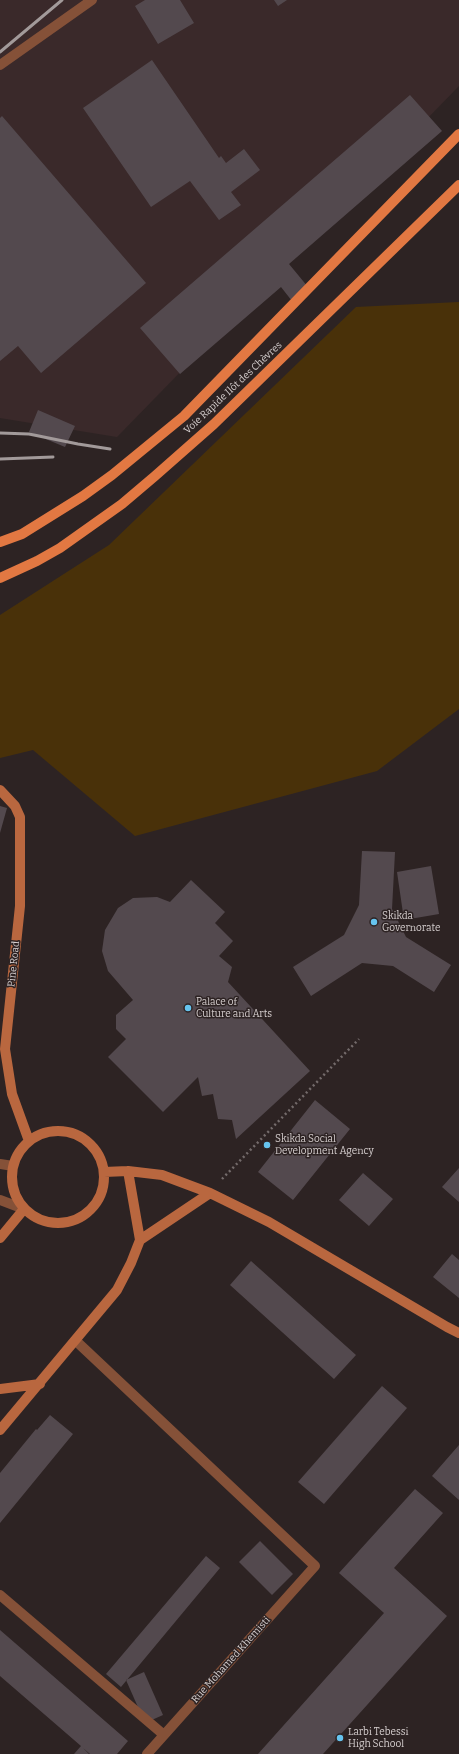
<!DOCTYPE html>
<html>
<head>
<meta charset="utf-8">
<style>
	body { margin:0 }
	canvas { display:block; background:#2d2323 }
</style>
</head>
<body>
<canvas width="459" height="1754"></canvas>
<script>
const c = document.querySelector('canvas').getContext('2d');
c.lineJoin = 'round';
function fillPath(path, color) { c.fillStyle = color; c.fill(path, 'evenodd'); }
const shape = rows => new Path2D(rows.map(r => 'M' + r).join(''));
function strokePath(path, color, width, dash) { c.strokeStyle = color; c.lineWidth = width; c.lineCap = dash ? 'butt' : 'round'; c.setLineDash(dash || []); c.stroke(path); }
function drawText(font, color, halo, rows, align = 'center') {
  c.font = font + ' Bitter,serif'; c.lineWidth = 3; c.setLineDash([]); c.textBaseline = 'middle'; c.strokeStyle = halo; c.fillStyle = color; for (const [text, x, y, turn = 0] of rows) {
    c.save(); c.translate(x, y); c.rotate((+turn || 0) * Math.PI / 180); c.textAlign = isNaN(turn) ? turn : align; if (halo) c.strokeText(text, 0, 0); c.fillText(text, 0, 0); c.restore();
  }
}
fillPath(shape([
	[0,0,459,0,459,86,117,437,0,418]
]), '#3a292a');
fillPath(shape([
	[459,302,459,709,377,771,135,836,33,750,0,758,0,615,109,545,356,307]
]), '#493109');
fillPath(shape([
	[145,0,180,0,194,23,158,44,135,6],
	[274,0,287,0,278,6],
	[152,60,219,158,221,156,226,163,244,149,260,170,231,192,241,205,219,220,190,181,151,207,83,108],
	[410,95,442,131,289,264,308,287,292,301,281,287,180,374,140,328],
	[2,116,146,283,41,373,18,346,0,361,0,118],
	[38,410,75,426,65,447,29,432],
	[0,806,7,808,0,833],
	[362,851,395,852,392,909,406,937,451,965,434,992,393,966,362,963,311,996,293,967,344,935,359,905],
	[431,866,439,914,404,920,397,872],
	[191,880,225,912,215,923,233,941,219,956,232,967,228,982,310,1071,236,1139,232,1120,218,1119,213,1094,202,1096,198,1077,163,1112,108,1057,126,1039,116,1029,116,1015,133,1000,108,971,102,951,105,930,118,908,133,898,157,897,170,902],
	[315,1100,350,1129,293,1200,258,1172],
	[459,1168,459,1202,442,1187],
	[363,1173,393,1199,369,1226,339,1200],
	[452,1254,459,1260,459,1298,433,1277],
	[251,1261,356,1355,334,1379,230,1285],
	[382,1386,407,1408,324,1504,298,1482],
	[50,1415,73,1434,0,1523,0,1473,36,1429,37,1430],
	[459,1445,459,1500,432,1476],
	[415,1489,443,1513,394,1568,447,1616,323,1754,258,1754,384,1613,339,1573],
	[260,1541,293,1574,272,1595,239,1562],
	[206,1556,220,1568,121,1687,106,1674],
	[0,1630,128,1741,117,1754,90,1754,83,1748,89,1754,74,1754,81,1746,0,1676],
	[144,1672,163,1715,145,1723,126,1680]
]), '#53494e');
strokePath(shape([
	[222,1179,359,1039]
]), '#746b6b', 2.5, [2, 3]);
strokePath(shape([
	[0,65,92,0],
	[0,1164,13,1166],
	[0,1200,24,1209]
]), '#855138', 10);
strokePath(shape([
	[76,1341,315,1566,147,1754],
	[0,1595,164,1735]
]), '#855138', 10);
strokePath(shape([
	[0,790,15,806,20,817,20,906,5,1049,12,1094,29,1141],
	'12 1177a46 46 0 1 1 92 0a46 46 0 1 1-92 0Z',
	[104,1172,128,1171,162,1175,210,1193,269,1222,447,1327,459,1333],
	[0,1238,24,1209],
	[140,1240,210,1193],
	[0,1389,40,1384],
	[0,1430,117,1290,131,1263,140,1240,128,1171]
]), '#b9673f', 10);
strokePath(shape([
	[0,542,22,534,83,496,112,475,184,416,459,134],
	[0,578,37,561,60,548,122,504,155,476,214,424,459,185]
]), '#e27842', 10);
strokePath(shape([
	[0,52,62,0],
	[0,433,29,434,78,444,110,449],
	[0,459,53,457]
]), '#a29a9a', 3);
for (const [x, y, r, color] of [
	[374,922,4,"#66c4ef"],
	[188,1008,4,"#66c4ef"],
	[267,1145,4,"#66c4ef"],
	[340,1738,4,"#66c4ef"]
]) { const dot = new Path2D(); dot.arc(x, y, r, 0, 2 * Math.PI); c.fillStyle = color; c.fill(dot); strokePath(dot, '#2d2323', 1.5); }
drawText('10px', '#d6cfcf', '#2d2323', [
	["Voie Rapide Ilôt des Chèvres",233,388,-43],
	["Pine Road",14,964,-84],
	["Rue Mohamed Khemisti",231,1660,-48]
]);
drawText('10px', '#d6cfcf', '#2d2323', [
	["Skikda",382,916],
	["Governorate",382,928],
	["Palace of",196,1002],
	["Culture and Arts",196,1014],
	["Skikda Social",275,1139],
	["Development Agency",275,1151],
	["Larbi Tebessi",348,1732],
	["High School",348,1744]
], 'left');
</script>
</body>
</html>
